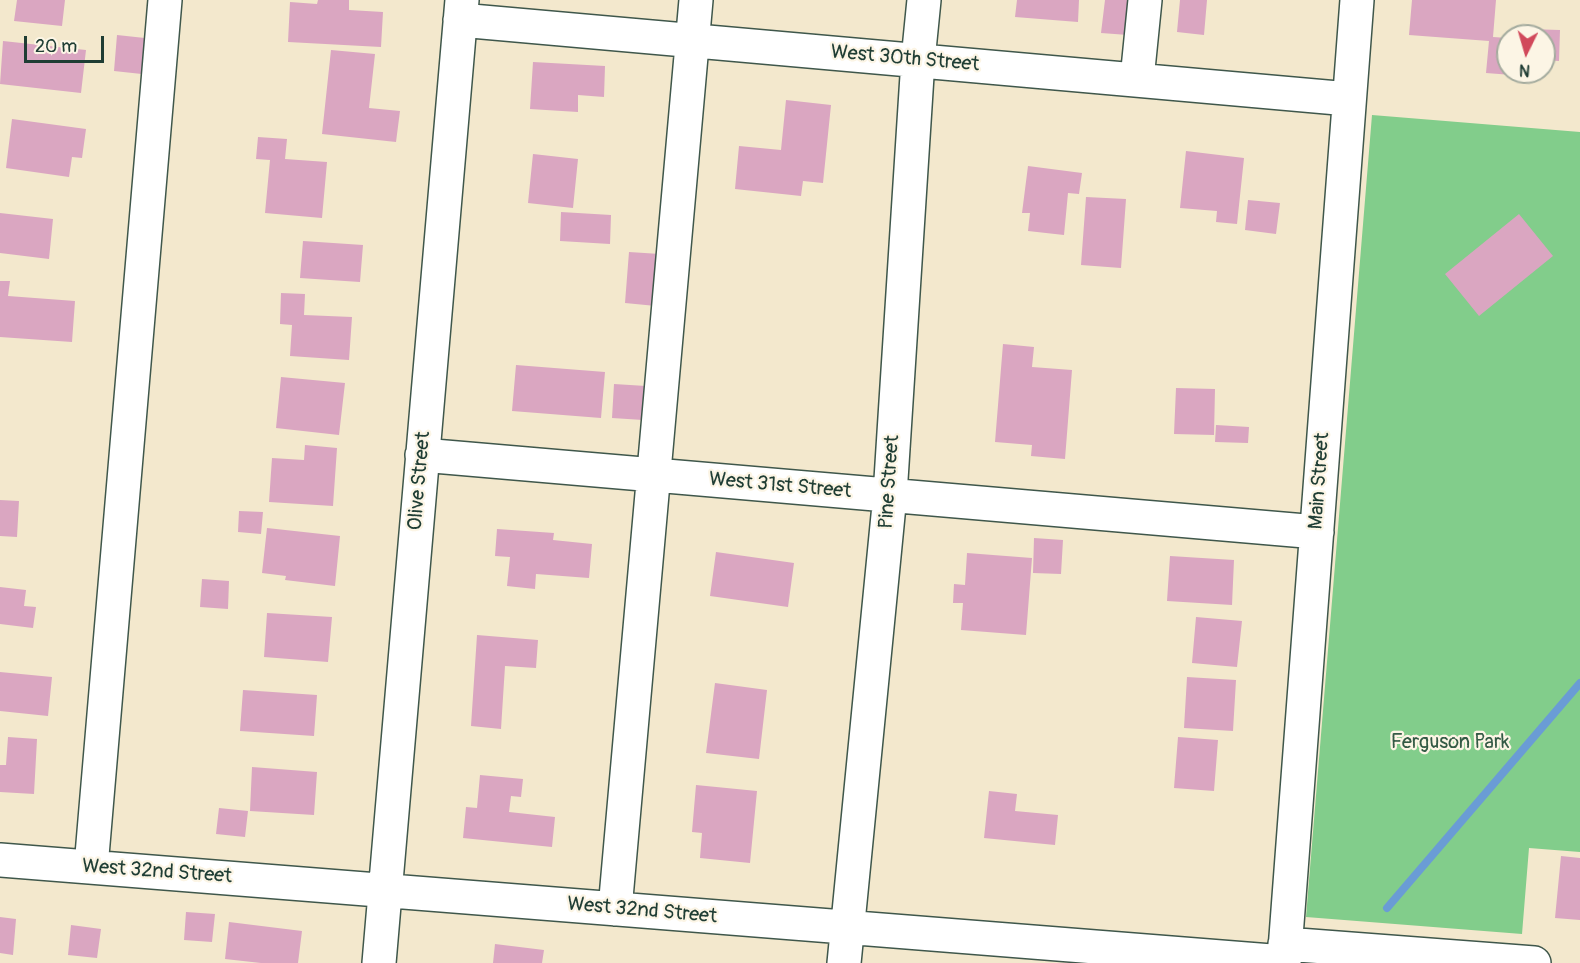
<!DOCTYPE html>
<html>
<head>
<meta charset="utf-8">
<style>
	body { margin:0 }
	#map { position:relative; width:1580px; height:963px; overflow:hidden; background:#f3e8cd; font-family:Pangolin,sans-serif }
	canvas { display:block }
	.north { position:absolute; left:1496px; top:24px; width:60px; height:60px; box-sizing:border-box; background:#fcf5e5; border:2px solid #a4ab9e; border-radius:50%; rotate:185deg; font-size:16px; font-weight:700; line-height:24px; text-align:center; color:#1f3d34 }
	.north::after { content:''; display:block; margin:auto; width:21px; height:27px; background:#d1495b; clip-path:polygon(50% 0,100% 100%,50% 72%,0 100%) }
	.scale { position:absolute; left:24px; top:36px; width:80px; height:27px; box-sizing:border-box; border:3px solid #1f3d34; border-top:0; padding-left:8px; font-size:18px; line-height:21px; white-space:nowrap; color:#1f3d34; -webkit-text-stroke:4px #fcf5e5; paint-order:stroke }
</style>
</head>
<body>
<div id="map">
<canvas width="1580" height="963"></canvas>
<div class="north">N</div>
<div class="scale">20 m</div>
</div>
<script>
const c = document.querySelector('canvas').getContext('2d');
c.lineJoin = 'round';
function fillPath(path, color) { c.fillStyle = color; c.fill(path, 'evenodd'); }
const shape = rows => new Path2D(rows.map(r => 'M' + r).join(''));
function strokePath(path, color, width, dash) { c.strokeStyle = color; c.lineWidth = width; c.lineCap = dash ? 'butt' : 'round'; c.setLineDash(dash || []); c.stroke(path); }
function drawText(font, color, halo, rows, align = 'center') {
  c.font = font + ' Pangolin,sans-serif'; c.lineWidth = 4.5; c.setLineDash([]); c.textBaseline = 'middle'; c.strokeStyle = halo; c.fillStyle = color; for (const [text, x, y, turn = 0] of rows) {
    c.save(); c.translate(x, y); c.rotate((+turn || 0) * Math.PI / 180); c.textAlign = isNaN(turn) ? turn : align; if (halo) c.strokeText(text, 0, 0); c.fillText(text, 0, 0); c.restore();
  }
}
fillPath(shape([
	[1372,115,1580,132,1580,852,1529,848,1522,934,1306,917]
]), '#82cd8b');
strokePath(shape([
	[1387,908,1580,683]
]), '#6a9cd5', 8);
fillPath(shape([
	[17,0,65,0,62,26,14,21],
	[318,0,349,0,349,10,383,12,381,47,288,42,290,2,317,4],
	[1017,0,1079,0,1078,22,1015,17],
	[1105,0,1132,0,1128,35,1101,33],
	[1180,0,1207,0,1204,35,1177,32],
	[1412,0,1496,0,1493,37,1508,38,1508,72,1512,72,1512,75,1486,73,1489,41,1409,35],
	[1528,29,1560,30,1559,61,1544,60,1544,36,1527,36],
	[117,35,154,39,151,75,114,71],
	[3,41,86,50,81,93,0,84],
	[331,50,375,54,369,108,400,111,396,142,322,134],
	[533,62,605,66,604,97,578,95,578,112,530,109],
	[786,100,831,105,823,183,803,181,801,196,735,189,739,146,781,150],
	[12,119,86,129,82,158,72,157,69,177,6,168],
	[258,137,287,139,285,159,327,162,322,218,265,213,270,160,256,159],
	[1186,151,1244,158,1237,224,1216,222,1217,211,1180,208],
	[533,154,578,159,573,208,528,203],
	[1028,166,1082,173,1079,194,1068,193,1064,235,1028,231,1030,213,1022,213],
	[1086,197,1126,199,1121,268,1081,265],
	[1248,200,1280,203,1276,234,1245,230],
	[561,212,611,215,610,244,560,241],
	[0,213,53,219,49,259,0,253],
	[1519,214,1553,256,1479,316,1445,274],
	[303,241,363,245,360,282,300,278],
	[629,252,660,254,656,306,625,303],
	[0,281,10,281,8,296,75,301,72,342,0,337],
	[281,293,305,294,304,315,352,317,349,360,290,356,292,325,280,324],
	[1003,344,1034,347,1032,367,1072,370,1065,459,1031,456,1032,445,995,442],
	[516,365,605,372,601,418,512,411],
	[281,377,345,383,339,435,276,428],
	[614,384,646,386,643,420,612,418],
	[1176,388,1215,389,1214,435,1174,434],
	[1216,425,1249,427,1248,443,1215,442],
	[305,445,337,448,333,506,269,502,272,458,304,460],
	[0,500,19,501,17,537,0,536],
	[239,511,263,512,261,534,238,532],
	[267,528,340,536,335,586,285,580,286,576,262,573],
	[497,529,554,533,553,540,592,544,589,578,536,574,535,589,507,586,510,557,495,556],
	[1034,538,1063,540,1061,574,1033,573],
	[716,552,794,563,788,607,710,596],
	[967,553,1032,558,1026,635,961,630,963,603,953,603,954,584,965,585],
	[1170,556,1234,560,1232,605,1167,601],
	[202,579,229,581,228,609,200,607],
	[0,587,26,590,24,606,36,607,33,628,0,624],
	[267,613,332,617,328,662,264,657],
	[1196,617,1242,621,1237,667,1192,663],
	[477,635,538,640,536,668,505,666,501,729,471,726],
	[0,672,52,677,48,716,0,711],
	[1187,677,1236,680,1233,731,1184,728],
	[715,683,767,690,759,759,706,753],
	[243,690,317,695,314,736,240,731],
	[8,737,37,739,34,794,0,792,0,765,6,765],
	[1178,737,1218,740,1214,791,1174,788],
	[252,767,317,772,314,815,250,811],
	[480,775,523,779,521,797,511,796,509,812,555,817,552,847,463,838,466,807,477,808],
	[696,785,757,791,750,863,700,858,702,833,692,832],
	[989,791,1017,794,1015,811,1058,815,1055,845,984,838],
	[219,808,248,811,245,837,216,834],
	[1561,856,1580,858,1580,920,1555,918],
	[186,912,215,914,212,942,184,940],
	[0,917,16,919,13,955,0,953],
	[229,922,302,931,298,963,261,963,225,959],
	[71,925,101,929,97,958,68,955],
	[495,944,544,950,542,963,493,963]
]), '#daa6c1');
const minor = shape([
	[460,20,1349,99],
	[1137,79,1145,0],
	[422,455,1317,532],
	[0,860,1284,962],
	[91,867,165,0],
	[615,909,696,0],
	[1285,944,1534,963],
	[379,963,462,0],
	[844,963,890,495,918,60,924,0],
	[1284,963,1357,0]
]);
strokePath(minor, '#3f574b', 36);
strokePath(minor, '#fff', 33);
drawText('20px', '#1f3d34', '#fcf5e5', [
	["West 30th Street",905,59,5],
	["Olive Street",420,481,-85],
	["Main Street",1320,481,-86],
	["Pine Street",890,482,-86],
	["West 31st Street",780,486,5],
	["West 32nd Street",157,872,4],
	["West 32nd Street",642,911,5]
]);
drawText('20px', '#335a45', '#fcf5e5', [
	["Ferguson Park",1450,743]
]);
</script>
</body>
</html>
